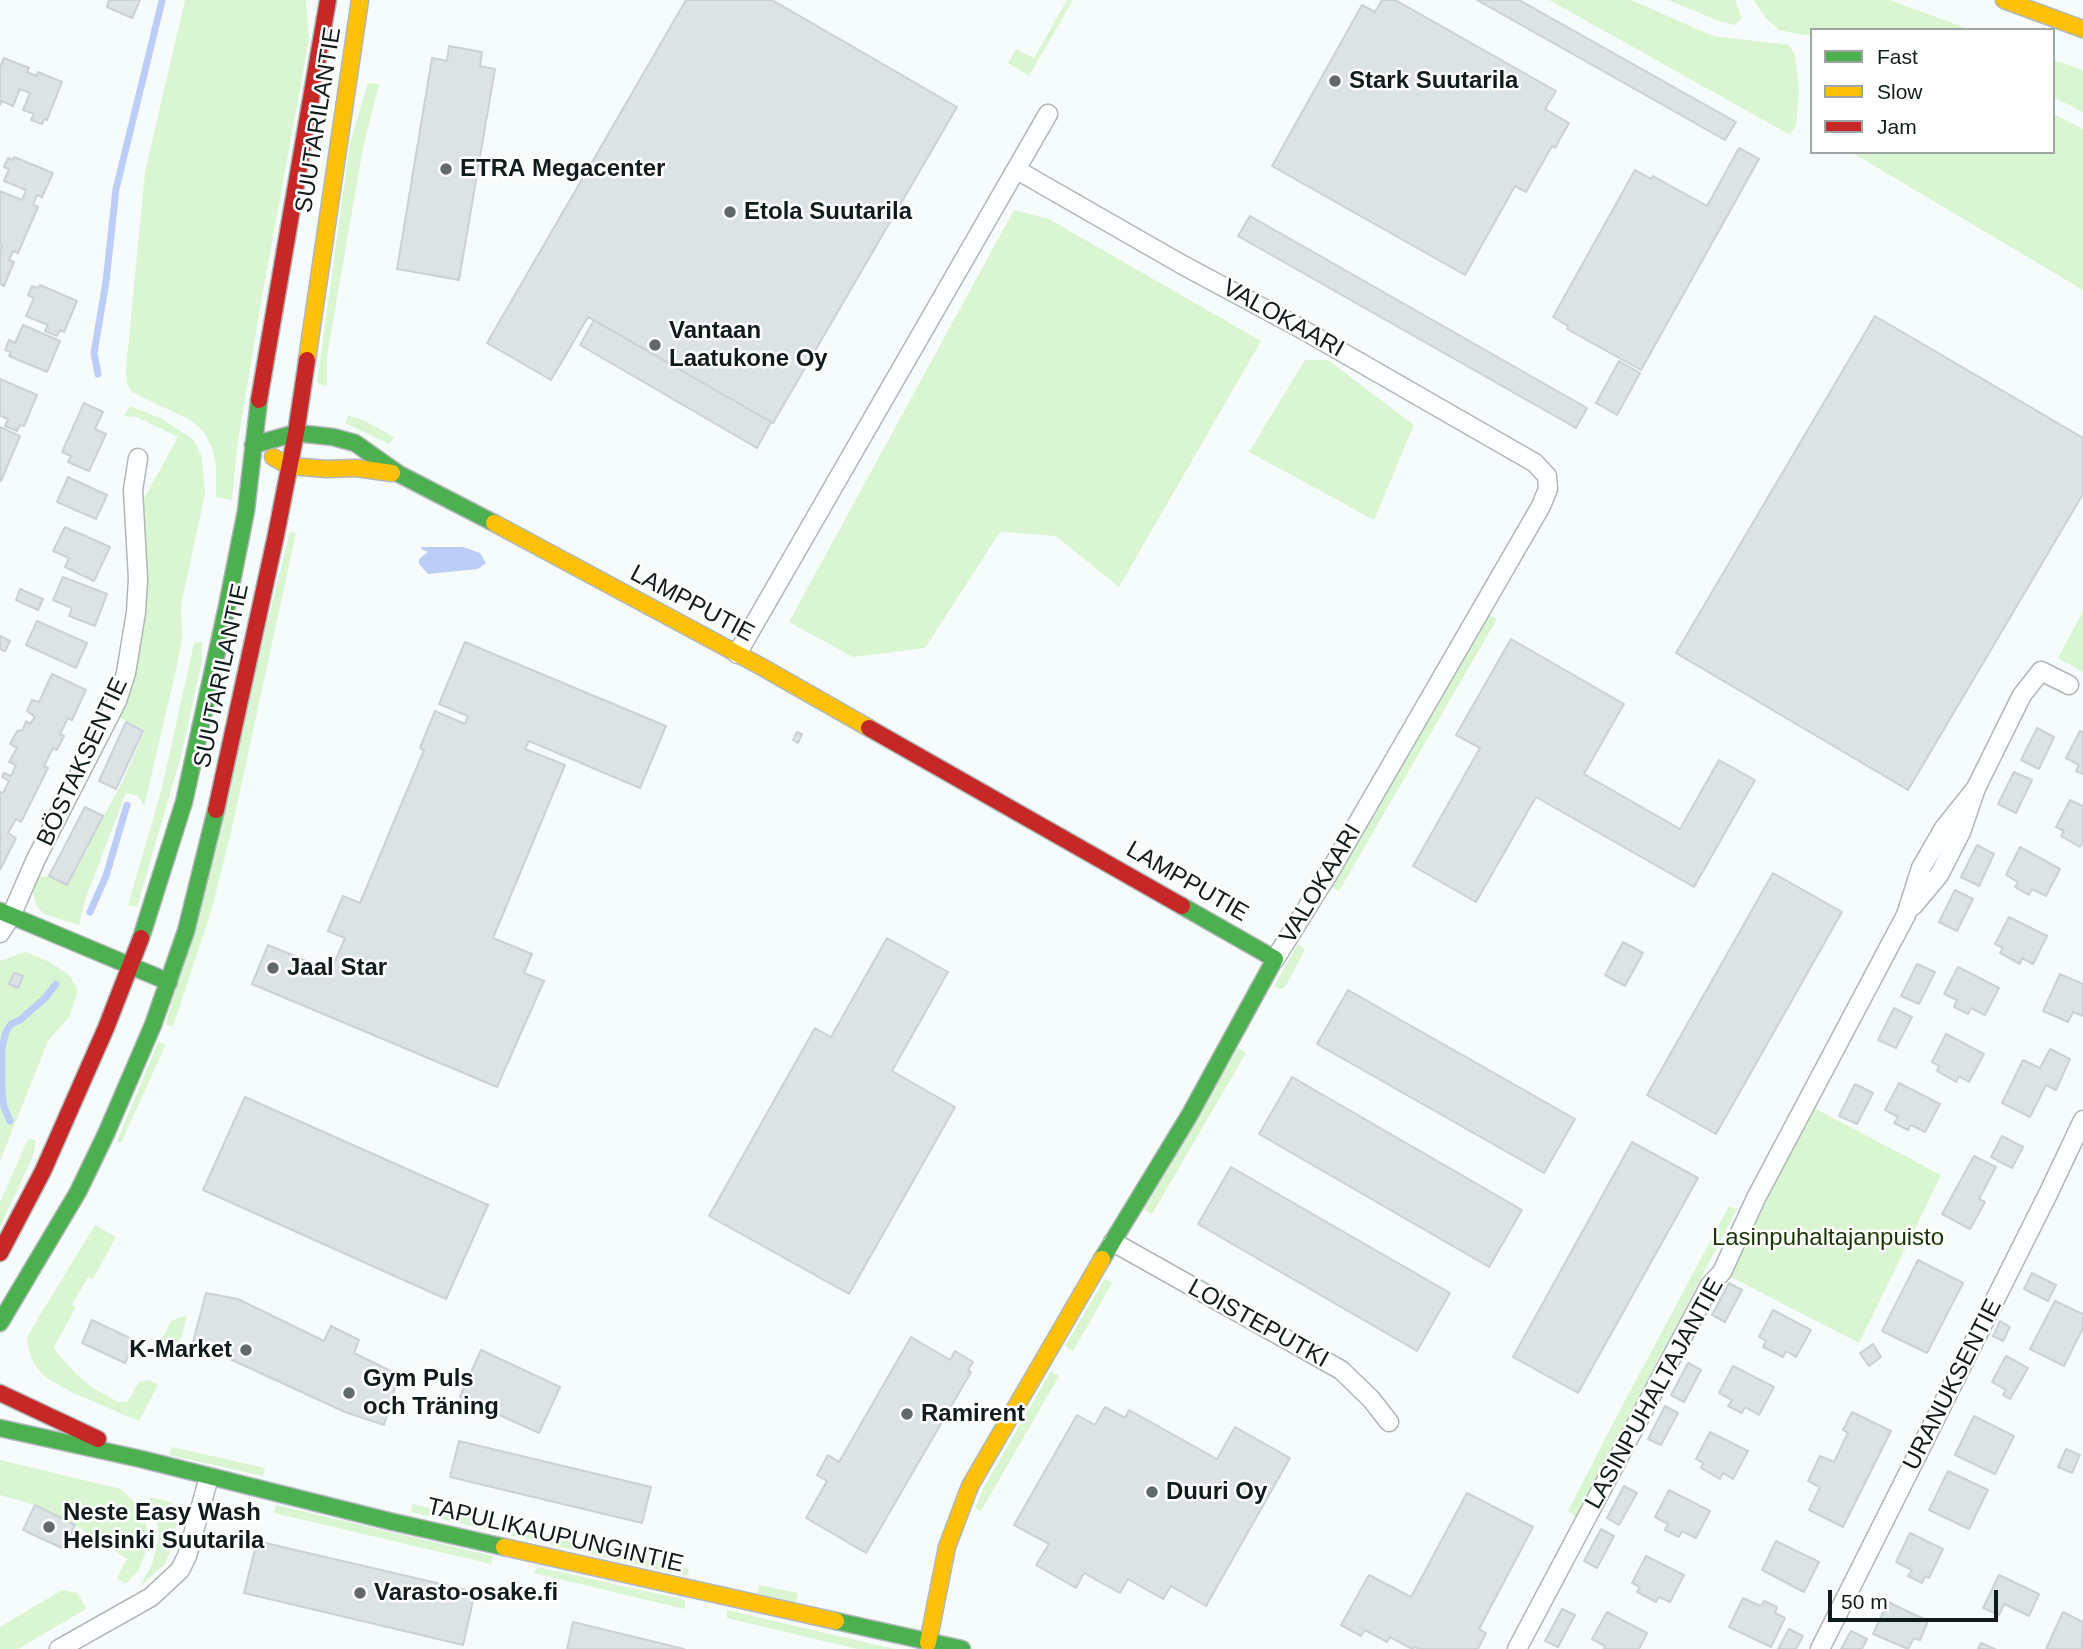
<!DOCTYPE html>
<html>
<head>
<meta charset="utf-8">
<style>
	body { margin:0 }
	#map { position:relative; width:2083px; height:1649px; overflow:hidden; background:#f6fcfc; font-family:Helvetica,sans-serif }
	canvas { display:block }
	.legend { position:absolute; left:1810px; top:28px; width:245px; height:126px; box-sizing:border-box; background:#fff; border:2px solid #9fa4a4; margin:0; padding:9px 12px; list-style:none; font-size:21px; color:#101b1b }
	.legend li { display:flex; align-items:center; gap:14px; height:35px }
	.legend b { width:35px; border:2px solid #9fa4a4 }
	.scale { position:absolute; left:1828px; top:1590px; width:170px; height:32px; box-sizing:border-box; border:4px solid #101b1b; border-top:0; padding-left:9px; font-size:21px; line-height:24px; white-space:nowrap; color:#101b1b; -webkit-text-stroke:5px #fff; paint-order:stroke }
</style>
</head>
<body>
<div id="map">
<canvas width="2083" height="1649"></canvas>
<ul class="legend">
<li><b style="height:9px;background:#4caf50"></b>Fast</li>
<li><b style="height:9px;background:#ffc107"></b>Slow</li>
<li><b style="height:9px;background:#c62828"></b>Jam</li>
</ul>
<div class="scale">50 m</div>
</div>
<script>
const c = document.querySelector('canvas').getContext('2d');
c.lineJoin = 'round';
function fillPath(path, color) { c.fillStyle = color; c.fill(path, 'evenodd'); }
const shape = rows => new Path2D(rows.map(r => 'M' + r).join(''));
function strokePath(path, color, width, dash) { c.strokeStyle = color; c.lineWidth = width; c.lineCap = dash ? 'butt' : 'round'; c.setLineDash(dash || []); c.stroke(path); }
function drawText(font, color, halo, rows, align = 'center') {
  c.font = font + ' Helvetica,sans-serif'; c.lineWidth = 5; c.setLineDash([]); c.textBaseline = 'middle'; c.strokeStyle = halo; c.fillStyle = color; for (const [text, x, y, turn = 0] of rows) {
    c.save(); c.translate(x, y); c.rotate((+turn || 0) * Math.PI / 180); c.textAlign = isNaN(turn) ? turn : align; if (halo) c.strokeText(text, 0, 0); c.fillText(text, 0, 0); c.restore();
  }
}
fillPath(shape([
	[185,0,306,0,309,39,259,314,237,448,232,500,216,497,216,465,212,448,204,432,192,421,132,392,127,384,126,369,145,172],
	[1067,0,1073,0,1029,76,1008,63,1016,49,1034,58],
	[1549,0,1631,0,1713,36,1789,45,1795,55,1799,89,1796,125,1790,135],
	[1668,0,1735,0,1742,18,1735,25,1719,21],
	[1754,0,1890,0,1971,30,1812,30,1812,35,1804,35,1779,30,1765,17],
	[2053,60,2083,70,2083,112,2053,97],
	[368,83,379,84,363,148,327,356,327,386,317,383,350,143],
	[2053,114,2083,129,2083,290,1851,152,2053,152],
	[1014,210,1049,219,1261,341,1119,587,1056,536,1000,532,925,648,853,657,789,622],
	[1305,360,1328,360,1414,425,1374,520,1249,452],
	[130,406,162,419,193,439,202,457,205,494,181,605,182,639,177,666,144,806,138,796,126,793,85,900,79,925,44,914,37,907,33,893,39,877,49,876,66,884,122,783,145,730,120,718,141,645,145,599,140,506,178,437,137,417,124,416],
	[348,415,365,421,394,437,389,444,345,423],
	[290,532,296,533,232,828,211,912,173,1027,166,1024],
	[2083,611,2083,672,2058,658],
	[1489,615,1497,619,1339,891,1331,887],
	[202,642,202,661,181,756,137,907,128,905,162,788,194,643],
	[1298,944,1305,950,1285,987,1280,989,1274,986],
	[25,952,50,962,70,976,78,990,70,1016,48,1041,0,1161,0,961],
	[158,1042,166,1044,121,1143,117,1141],
	[1238,1048,1246,1053,1152,1214,1144,1210],
	[1812,1107,1941,1175,1859,1343,1727,1275],
	[28,1139,36,1140,33,1156,0,1227,0,1202],
	[1729,1206,1737,1209,1576,1517,1568,1511,1611,1427],
	[95,1225,116,1237,93,1279,88,1277,72,1305,76,1307,54,1347,58,1354,76,1374,93,1388,118,1402,127,1402,139,1382,148,1380,158,1385,139,1421,73,1393,45,1377,34,1364,28,1348,27,1338,31,1330],
	[1105,1279,1112,1283,1073,1351,1065,1346],
	[187,1315,182,1335,171,1357,156,1352,171,1321],
	[1051,1371,1059,1376,981,1511,975,1508,984,1487],
	[172,1447,265,1468,263,1476,169,1455],
	[0,1460,121,1489,140,1508,146,1523,147,1549,138,1571,126,1584,117,1578,127,1559,75,1525,35,1505,0,1495],
	[151,1497,173,1503,177,1522,173,1547,164,1565,139,1587,152,1565,159,1536,157,1521,149,1500],
	[412,1504,689,1569,687,1576,411,1512],
	[276,1505,493,1556,491,1564,274,1513],
	[538,1567,685,1600,685,1609,534,1573],
	[759,1585,798,1593,796,1602,757,1593],
	[62,1590,78,1593,86,1609,18,1649,0,1649,0,1627],
	[727,1610,881,1646,896,1649,857,1649,727,1618]
]), '#daf5d1');
fillPath(shape([
	[422,547,463,547,480,553,486,563,478,569,428,574,419,564,419,559,428,552,421,549]
]), '#bccef7');
strokePath(shape([
	[98,374,94,353,106,282,116,189,162,1],
	[90,912,106,876,127,805],
	[10,1121,4,1107,2,1091,2,1048,6,1032,11,1024,20,1020,45,998,56,984]
]), '#bccef7', 7);
const building = shape([
	[109,0,140,0,132,18,107,7,109,0],
	[686,0,772,0,957,107,773,423,588,317,551,380,487,343,686,0],
	[1382,0,1395,0,1556,91,1545,109,1569,123,1555,148,1552,146,1526,192,1515,186,1465,275,1272,166,1362,5,1375,12,1382,0],
	[1477,0,1519,0,1736,122,1725,140,1477,0],
	[449,46,482,52,480,66,495,69,459,280,397,269,432,58,447,61,449,46],
	[4,58,29,68,27,72,37,76,38,72,62,82,47,120,44,119,42,124,31,120,34,114,23,110,30,93,20,89,13,106,2,101,0,105,0,67,4,58],
	[1739,148,1759,159,1641,370,1567,329,1568,326,1553,317,1635,170,1651,179,1653,176,1707,206,1739,148],
	[14,157,53,173,42,197,37,195,33,205,38,207,18,253,13,251,9,260,14,262,4,286,0,284,0,251,2,246,0,245,0,191,22,200,26,190,4,181,9,169,4,167,8,158,13,160,14,157],
	[1250,216,1587,408,1576,428,1238,236,1250,216],
	[40,285,77,301,64,332,60,330,57,336,45,331,48,325,26,316,34,298,28,295,32,286,38,288,40,285],
	[1875,316,2083,438,2083,494,1908,790,1676,653,1875,316],
	[594,320,771,422,757,448,580,345,594,320],
	[23,325,60,341,47,372,9,356,11,352,5,350,9,340,15,343,23,325],
	[1619,361,1640,373,1617,415,1596,403,1619,361],
	[0,379,37,395,24,426,20,425,17,431,5,426,8,419,0,416,0,379],
	[84,403,103,412,95,429,106,434,89,471,68,462,71,456,62,452,84,403],
	[0,427,20,436,1,481,0,481,0,427],
	[68,477,107,495,96,519,57,502,68,477],
	[65,527,110,547,94,581,65,567,69,558,53,551,65,527],
	[63,577,107,594,95,626,69,616,72,608,53,600,63,577],
	[20,589,43,599,38,610,16,600,20,589],
	[37,621,87,643,76,668,26,645,37,621],
	[0,636,10,641,5,651,0,649,0,636],
	[1511,639,1624,704,1584,774,1680,829,1719,760,1755,780,1694,887,1536,797,1476,902,1413,866,1480,748,1456,735,1511,639],
	[465,642,666,726,640,788,529,741,525,749,565,765,493,938,532,954,524,973,544,981,497,1087,252,984,268,945,331,971,345,938,328,931,343,896,360,903,424,750,420,748,435,711,465,724,468,716,439,704,465,642],
	[52,674,86,690,72,720,68,718,60,734,64,736,57,750,53,748,44,766,48,768,21,822,16,819,8,833,16,838,0,870,0,792,3,793,9,781,2,777,4,773,11,776,16,765,9,762,17,748,10,744,17,731,23,730,26,721,30,724,35,717,27,711,32,700,39,702,52,674],
	[126,722,143,731,116,789,99,781,126,722],
	[2037,728,2054,737,2039,769,2021,760,2037,728],
	[2080,731,2083,732,2083,774,2076,771,2079,765,2066,758,2080,731],
	[797,732,802,734,798,743,793,740,797,732],
	[2014,772,2032,780,2016,813,1998,804,2014,772],
	[2070,800,2083,806,2083,842,2080,847,2061,836,2064,831,2056,827,2070,800],
	[85,807,103,816,67,885,49,876,85,807],
	[1977,845,1994,854,1979,886,1961,877,1977,845],
	[2020,847,2060,869,2046,896,2032,889,2029,895,2015,887,2018,882,2006,875,2020,847],
	[1773,873,1842,912,1716,1134,1647,1095,1773,873],
	[1955,890,1973,899,1957,931,1939,922,1955,890],
	[2009,917,2047,936,2033,964,2022,958,2020,964,2000,953,2003,948,1995,944,2009,917],
	[887,938,948,972,892,1071,955,1107,849,1294,709,1216,815,1028,831,1037,887,938],
	[1623,942,1643,953,1625,986,1605,975,1623,942],
	[1917,964,1935,972,1919,1004,1901,996,1917,964],
	[1958,967,1999,988,1985,1015,1971,1008,1968,1014,1954,1007,1957,1000,1944,994,1958,967],
	[14,973,23,976,18,988,9,984,14,973],
	[2060,974,2083,984,2083,1016,2073,1012,2068,1022,2043,1011,2060,974],
	[1348,990,1575,1119,1544,1173,1317,1044,1348,990],
	[1894,1008,1912,1017,1896,1048,1878,1040,1894,1008],
	[1946,1034,1984,1054,1969,1082,1959,1076,1956,1082,1937,1071,1939,1066,1932,1062,1946,1034],
	[2050,1049,2070,1059,2056,1090,2046,1085,2030,1117,2002,1103,2023,1060,2040,1068,2050,1049],
	[1292,1077,1522,1210,1489,1267,1259,1134,1292,1077],
	[1899,1083,1940,1104,1925,1132,1911,1125,1908,1130,1894,1123,1898,1117,1885,1110,1899,1083],
	[1855,1084,1873,1093,1857,1124,1839,1116,1855,1084],
	[245,1097,488,1205,446,1299,203,1190,245,1097],
	[2002,1136,2023,1147,2012,1168,1991,1157,2002,1136],
	[1632,1142,1698,1178,1578,1393,1513,1357,1632,1142],
	[1974,1156,1996,1167,1979,1199,1985,1202,1970,1229,1942,1214,1974,1156],
	[1231,1167,1450,1293,1417,1351,1198,1224,1231,1167],
	[1918,1260,1963,1283,1927,1353,1882,1331,1918,1260],
	[2032,1273,2056,1285,2048,1301,2024,1289,2032,1273],
	[1729,1283,1742,1290,1725,1322,1712,1315,1729,1283],
	[206,1293,238,1299,324,1341,331,1326,359,1340,354,1353,399,1375,384,1425,345,1412,193,1342,206,1293],
	[2055,1301,2083,1314,2083,1328,2064,1366,2030,1349,2055,1301],
	[1773,1310,1811,1330,1796,1357,1786,1351,1783,1357,1763,1347,1766,1341,1759,1337,1773,1310],
	[92,1320,136,1341,125,1363,82,1343,92,1320],
	[2000,1321,2010,1327,2003,1341,1993,1336,2000,1321],
	[911,1337,950,1360,955,1351,973,1362,968,1370,971,1372,866,1553,806,1518,827,1481,817,1475,828,1455,839,1462,911,1337],
	[1873,1344,1881,1357,1869,1366,1860,1353,1873,1344],
	[481,1350,560,1387,539,1433,460,1397,481,1350],
	[2006,1356,2028,1368,2010,1399,2003,1395,2006,1390,1992,1382,2006,1356],
	[1688,1363,1701,1370,1684,1402,1671,1395,1688,1363],
	[1733,1366,1774,1387,1759,1415,1745,1407,1742,1413,1728,1406,1732,1400,1719,1393,1733,1366],
	[1665,1406,1678,1413,1661,1445,1648,1439,1665,1406],
	[1105,1407,1125,1418,1129,1410,1217,1459,1235,1427,1290,1458,1206,1606,1171,1586,1163,1599,1128,1579,1120,1593,1084,1573,1076,1588,1036,1565,1049,1544,1014,1525,1077,1415,1095,1425,1105,1407],
	[1852,1412,1891,1431,1843,1527,1809,1510,1820,1487,1808,1481,1820,1456,1834,1462,1848,1433,1843,1430,1852,1412],
	[1974,1416,2014,1436,1995,1474,1955,1455,1974,1416],
	[1710,1432,1748,1451,1733,1479,1723,1473,1720,1479,1701,1468,1703,1463,1696,1459,1710,1432],
	[459,1441,651,1487,642,1523,450,1477,459,1441],
	[2066,1449,2080,1455,2072,1473,2058,1467,2066,1449],
	[1948,1471,1988,1490,1969,1529,1929,1510,1948,1471],
	[1624,1486,1637,1493,1619,1525,1607,1518,1624,1486],
	[1669,1490,1710,1511,1696,1538,1682,1531,1679,1537,1665,1530,1668,1524,1655,1517,1669,1490],
	[1467,1493,1533,1527,1479,1629,1486,1633,1478,1649,1420,1649,1415,1647,1412,1649,1390,1637,1387,1642,1365,1630,1361,1636,1341,1625,1369,1575,1411,1597,1467,1493],
	[35,1505,75,1525,64,1549,23,1530,35,1505],
	[1601,1529,1614,1536,1597,1568,1584,1561,1601,1529],
	[1910,1533,1943,1549,1929,1578,1925,1576,1922,1583,1908,1576,1912,1570,1896,1562,1910,1533],
	[257,1541,475,1592,463,1645,244,1593,257,1541],
	[1776,1541,1819,1562,1804,1592,1762,1570,1776,1541],
	[1646,1556,1684,1575,1670,1602,1659,1597,1656,1602,1637,1592,1640,1587,1632,1583,1646,1556],
	[1999,1575,2039,1594,2029,1616,2004,1604,1999,1615,1983,1608,1999,1575],
	[1743,1598,1761,1606,1764,1601,1777,1607,1775,1613,1785,1618,1771,1647,1729,1627,1743,1598],
	[1888,1602,1928,1621,1920,1640,1914,1638,1908,1649,1873,1634,1888,1602],
	[1562,1609,1575,1615,1558,1647,1545,1641,1562,1609],
	[1607,1612,1647,1633,1639,1649,1604,1649,1605,1646,1592,1639,1607,1612],
	[2063,1612,2083,1622,2082,1649,2046,1649,2063,1612],
	[573,1622,684,1649,567,1649,573,1622],
	[1789,1629,1803,1636,1796,1649,1778,1649,1789,1629],
	[1851,1631,1867,1639,1862,1649,1841,1649,1851,1631],
	[1981,1643,1995,1649,1978,1649,1981,1643]
]);
fillPath(building, '#dce3e5');
strokePath(building, '#cbd2d5', 2);
const street = shape([
	[1017,170,1181,264,1300,328,1535,463,1547,476,1548,489,1541,506,1330,871,1275,959],
	[737,654,1048,114],
	[1913,906,1939,875,1961,832,1976,788,2022,695,2041,671,2069,685],
	[0,933,11,916,36,859,117,701,126,673,136,612,138,579,133,490,138,458],
	[1113,1242,1341,1370,1371,1399,1389,1422],
	[59,1649,151,1597,180,1570,187,1556,209,1477],
	[1517,1649,1710,1285,1722,1272,1756,1198,1906,915,1921,868,1944,828,1976,788],
	[1820,1649,2048,1194,2083,1120]
]);
const fast = shape([
	[253,445,296,433,333,437,355,443,399,474,494,523],
	[0,911,169,982],
	[141,938,184,802,226,611,246,511,259,400],
	[1102,1259,1189,1116,1275,959,1182,906],
	[0,1323,78,1192,106,1134,153,1025,186,931,216,810],
	[0,1428,141,1459,389,1521,504,1547],
	[836,1621,962,1649]
]);
const slow = shape([
	[2004,0,2083,29],
	[307,360,360,0],
	[273,457,289,466,327,469,356,468,392,473],
	[494,523,762,667,869,728],
	[504,1547,836,1621],
	[928,1643,947,1547,970,1486,1102,1259]
]);
const jam = shape([
	[259,400,328,0],
	[869,728,1182,906],
	[216,810,276,535,296,433,307,360],
	[0,1253,43,1171,106,1028,141,938],
	[0,1393,98,1439]
]);
strokePath(street, '#afb7b8', 21);
strokePath(fast, '#afb7b8', 19);
strokePath(slow, '#afb7b8', 19);
strokePath(jam, '#afb7b8', 19);
strokePath(street, '#feffff', 18);
strokePath(fast, '#4caf50', 16);
strokePath(slow, '#ffc107', 16);
strokePath(jam, '#c62828', 16);
for (const [x, y, r, color] of [
	[1335,81,7,"#606a6a"],
	[446,169,7,"#606a6a"],
	[730,212,7,"#606a6a"],
	[655,345,7,"#606a6a"],
	[273,968,7,"#606a6a"],
	[246,1350,7,"#606a6a"],
	[349,1393,7,"#606a6a"],
	[907,1414,7,"#606a6a"],
	[1152,1492,7,"#606a6a"],
	[49,1527,7,"#606a6a"],
	[360,1593,7,"#606a6a"]
]) { const dot = new Path2D(); dot.arc(x, y, r, 0, 2 * Math.PI); c.fillStyle = color; c.fill(dot); strokePath(dot, '#fff', 2.5); }
drawText('bold 24px', '#101b1b', '#fff', [
	["Stark Suutarila",1349,81],
	["ETRA Megacenter",460,169],
	["Etola Suutarila",744,212],
	["Vantaan",669,331],
	["Laatukone Oy",669,359],
	["Jaal Star",287,968],
	["K-Market",232,1350,"right"],
	["Gym Puls",363,1379],
	["och Träning",363,1407],
	["Ramirent",921,1414],
	["Duuri Oy",1166,1492],
	["Neste Easy Wash",63,1513],
	["Helsinki Suutarila",63,1541],
	["Varasto-osake.fi",374,1593]
], 'left');
drawText('24px', '#101b1b', '#fff', [
	["SUUTARILANTIE",319,120,-81],
	["VALOKAARI",1283,319,29],
	["LAMPPUTIE",692,604,28],
	["SUUTARILANTIE",222,676,-78],
	["BÖSTAKSENTIE",83,762,-65],
	["LAMPPUTIE",1187,882,30],
	["VALOKAARI",1321,884,-59],
	["LOISTEPUTKI",1258,1324,29],
	["URANUKSENTIE",1953,1385,-63],
	["LASINPUHALTAJANTIE",1655,1394,-61],
	["TAPULIKAUPUNGINTIE",555,1536,13]
]);
drawText('24px', '#183602', '#fff', [
	["Lasinpuhaltajanpuisto",1828,1238]
]);
</script>
</body>
</html>
